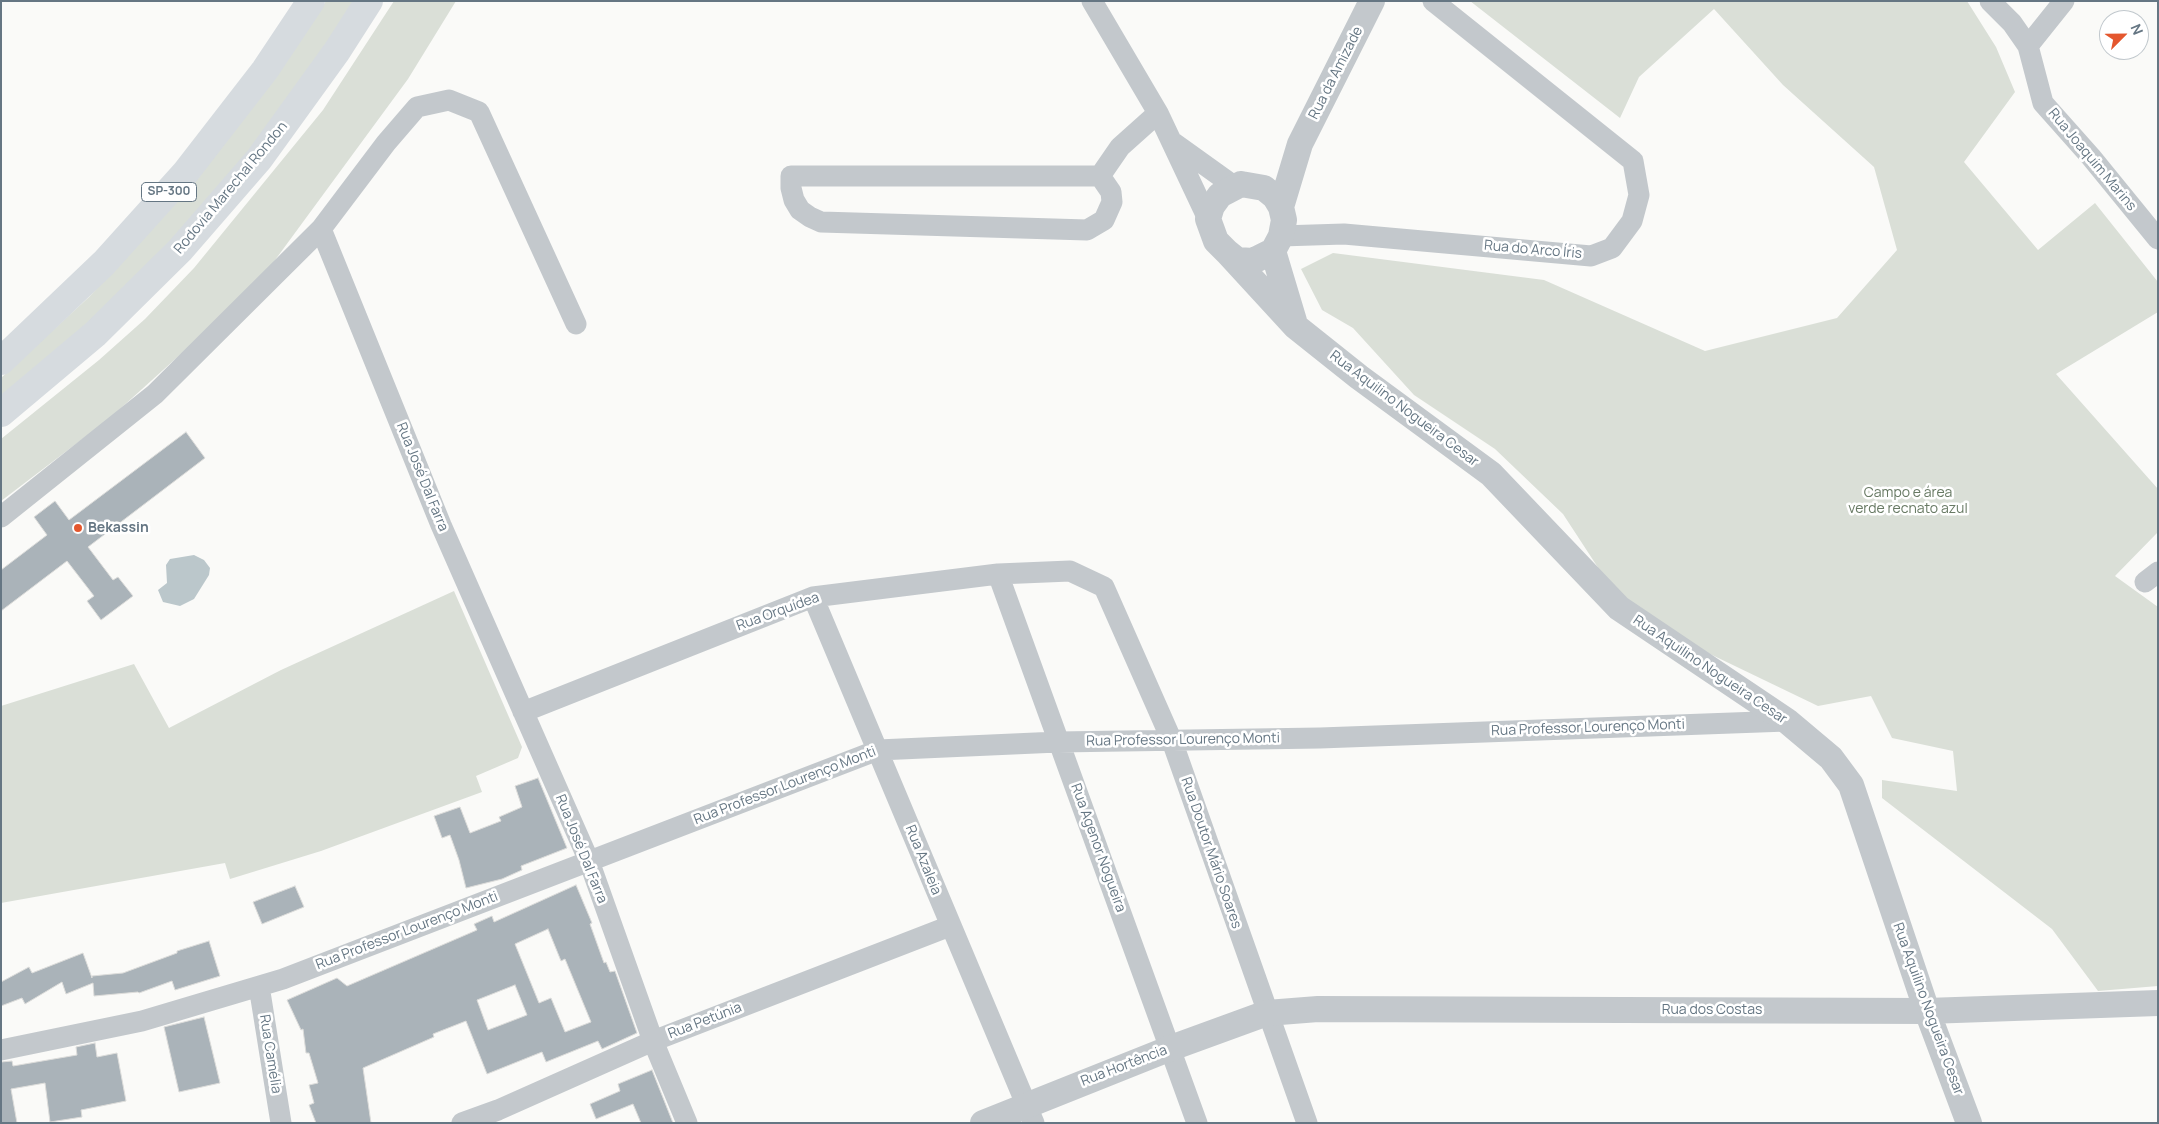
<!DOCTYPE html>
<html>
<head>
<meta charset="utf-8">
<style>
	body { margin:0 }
	#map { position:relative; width:2159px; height:1124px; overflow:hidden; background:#fafaf8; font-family:Manrope,sans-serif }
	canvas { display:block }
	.frame { position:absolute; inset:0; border:2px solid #657683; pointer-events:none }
	.north { position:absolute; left:2099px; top:10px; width:50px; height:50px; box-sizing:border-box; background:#fff; border:1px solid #c1c8cd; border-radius:50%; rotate:67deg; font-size:14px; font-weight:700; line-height:20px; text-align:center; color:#657683 }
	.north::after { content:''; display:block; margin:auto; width:18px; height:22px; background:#e4572e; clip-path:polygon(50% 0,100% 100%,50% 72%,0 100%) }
</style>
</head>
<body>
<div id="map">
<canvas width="2159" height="1124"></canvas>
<div class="frame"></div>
<div class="north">N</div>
</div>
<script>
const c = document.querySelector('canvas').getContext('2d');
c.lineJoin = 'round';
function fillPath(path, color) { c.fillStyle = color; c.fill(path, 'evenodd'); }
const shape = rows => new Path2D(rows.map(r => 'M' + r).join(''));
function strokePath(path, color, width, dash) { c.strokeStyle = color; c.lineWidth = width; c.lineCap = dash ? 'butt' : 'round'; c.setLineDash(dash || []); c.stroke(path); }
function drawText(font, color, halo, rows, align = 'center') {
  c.font = font + ' Manrope,sans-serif'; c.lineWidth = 5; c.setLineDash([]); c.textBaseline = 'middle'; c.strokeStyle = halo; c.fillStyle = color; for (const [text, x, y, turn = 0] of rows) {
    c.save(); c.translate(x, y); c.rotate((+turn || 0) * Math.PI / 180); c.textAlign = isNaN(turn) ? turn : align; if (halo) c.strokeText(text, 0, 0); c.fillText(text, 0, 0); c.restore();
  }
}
fillPath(shape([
	[326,1,356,1,256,144,149,267,1,401,1,378,89,297,199,177,279,72],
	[394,1,456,1,408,79,256,286,110,418,1,501,1,439,99,360,145,319,194,268,323,110],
	[1470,1,1967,1,1996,47,2015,92,1964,162,2038,250,2095,203,2158,282,2158,312,2056,374,2158,489,2158,532,2115,576,2158,607,2158,986,2098,991,2052,929,1882,798,1882,780,1957,791,1953,751,1892,738,1871,696,1818,706,1629,615,1563,514,1495,449,1414,395,1353,328,1322,310,1301,269,1333,253,1544,280,1705,351,1837,318,1897,250,1874,167,1783,85,1714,9,1639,77,1620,118],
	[454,591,522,747,518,758,476,776,482,792,321,851,230,879,225,863,1,903,1,706,134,664,169,728,281,670]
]), '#dadfd7');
fillPath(shape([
	[194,555,204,560,210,568,209,575,194,599,180,606,163,602,158,590,167,583,166,565,170,559]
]), '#bbc7cb');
const building = shape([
	[186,432,205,458,88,547,113,580,118,577,133,596,101,620,87,601,94,596,67,561,1,611,1,570,47,535,34,517,55,501,69,520,186,432],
	[538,778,567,848,521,866,522,870,502,879,466,888,459,860,450,835,442,838,434,816,460,807,470,833,501,821,499,817,522,807,515,786,538,778],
	[576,885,592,923,590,924,604,963,606,962,610,972,615,971,637,1033,602,1049,598,1041,546,1062,542,1052,487,1074,466,1021,433,1034,434,1037,363,1068,371,1123,316,1123,309,1105,314,1103,309,1085,318,1083,309,1053,306,1053,303,1029,301,1030,287,1000,337,978,347,986,477,930,474,924,492,916,494,922,576,885],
	[548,929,561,961,565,959,591,1022,565,1032,551,998,539,1003,515,944,548,929],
	[515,985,527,1015,488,1030,477,1000,515,985],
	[295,886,304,907,262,924,253,902,295,886],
	[209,941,220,976,175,990,172,981,139,993,138,992,94,996,93,983,66,994,62,982,25,1004,22,998,1,1006,1,982,29,967,32,973,83,953,92,978,92,976,123,973,177,953,177,951,209,941],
	[204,1017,220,1083,179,1092,164,1027,204,1017],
	[95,1043,97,1057,117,1053,126,1101,81,1110,82,1117,50,1122,45,1083,11,1089,17,1123,1,1123,1,1062,12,1061,13,1066,77,1055,76,1047,95,1043],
	[652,1070,673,1123,641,1123,633,1104,596,1119,590,1104,620,1091,618,1084,652,1070]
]);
fillPath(building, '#aab3b9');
strokePath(building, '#dcdcda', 1);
strokePath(shape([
	[1092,1,1158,113,1208,219],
	[1990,1,2012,23,2028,46,2043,103,2091,157,2158,239],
	[2028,46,2064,1],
	[1174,143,1234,186],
	[791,176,1100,176,1111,192,1112,202,1104,220,1087,230,821,222,810,217,800,210,794,200,791,188,791,176],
	[1100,176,1120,147,1158,113],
	[321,229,441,525,589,861,653,1041,687,1123],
	[1281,236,1344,234,1591,256,1612,248,1632,221,1639,195,1633,161,1433,1],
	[1,517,155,394,321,229,386,143,417,107,449,100,479,112,576,324],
	[998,574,1197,1123],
	[2145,582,2158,572],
	[813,597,1034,1123],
	[523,712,813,597,998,574,1070,571,1104,587,1172,741,1307,1123],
	[259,986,281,1123],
	[1,1050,142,1021,283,979,878,750,1058,742,1320,738,1787,721],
	[462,1123,498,1110,653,1041,950,926]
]), '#c3c8cc', 21);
strokePath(shape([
	[1241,184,1264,188,1275,197,1281,207,1284,220,1281,236,1273,251,1253,261,1237,260,1227,252,1216,241,1208,219,1212,206,1220,195,1241,184],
	[1281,207,1300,144,1372,1],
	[1273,251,1294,321],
	[1227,252,1295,326,1359,377,1491,474,1619,608,1787,721,1831,758,1851,785,1927,1011,1969,1123],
	[983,1123,1171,1048,1267,1013,1318,1009,1927,1011,2158,1003]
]), '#c3c8cc', 26);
strokePath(shape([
	[1,361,104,263,186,172,265,70,311,1],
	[1,413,95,334,180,250,259,159,337,51,369,1]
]), '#d6dbdf', 28);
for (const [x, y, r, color] of [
	[78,528,5,"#e4572e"]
]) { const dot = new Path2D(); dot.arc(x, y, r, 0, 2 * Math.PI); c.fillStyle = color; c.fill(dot); strokePath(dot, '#fff', 2); }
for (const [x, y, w] of [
	[169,192,55]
]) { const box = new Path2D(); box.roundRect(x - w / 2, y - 9.5, w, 19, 4); c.fillStyle = '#fff'; c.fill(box); strokePath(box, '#657683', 1); }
drawText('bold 12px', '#657683', null, [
	["SP-300",169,192]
]);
drawText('14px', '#657683', '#fff', [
	["Rua da Amizade",1336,73,-63],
	["Rua Joaquim Marins",2092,160,50],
	["Rodovia Marechal Rondon",231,188,-50],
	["Rua do Arco Íris",1533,250,5],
	["Rua Aquilino Nogueira Cesar",1404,409,37],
	["Rua José Dal Farra",422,477,68],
	["Rua Orquídea",778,612,-20],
	["Rua Aquilino Nogueira Cesar",1710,670,34],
	["Rua Professor Lourenço Monti",1588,728,-2],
	["Rua Professor Lourenço Monti",1183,740,-1],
	["Rua Professor Lourenço Monti",785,786,-21],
	["Rua Agenor Nogueira",1098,848,70],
	["Rua José Dal Farra",581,849,68],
	["Rua Doutor Mário Soares",1211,853,71],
	["Rua Azaleia",923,860,68],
	["Rua Professor Lourenço Monti",407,931,-21],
	["Rua Aquilino Nogueira Cesar",1928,1009,70],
	["Rua dos Costas",1712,1010],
	["Rua Petúnia",705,1021,-21],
	["Rua Camélia",270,1054,81],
	["Rua Hortência",1124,1066,-21]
]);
drawText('14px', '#687a64', '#fff', [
	["Campo e área",1908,493],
	["verde recnato azul",1908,509]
]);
drawText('bold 14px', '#657683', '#fff', [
	["Bekassin",88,528]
], 'left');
</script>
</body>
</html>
